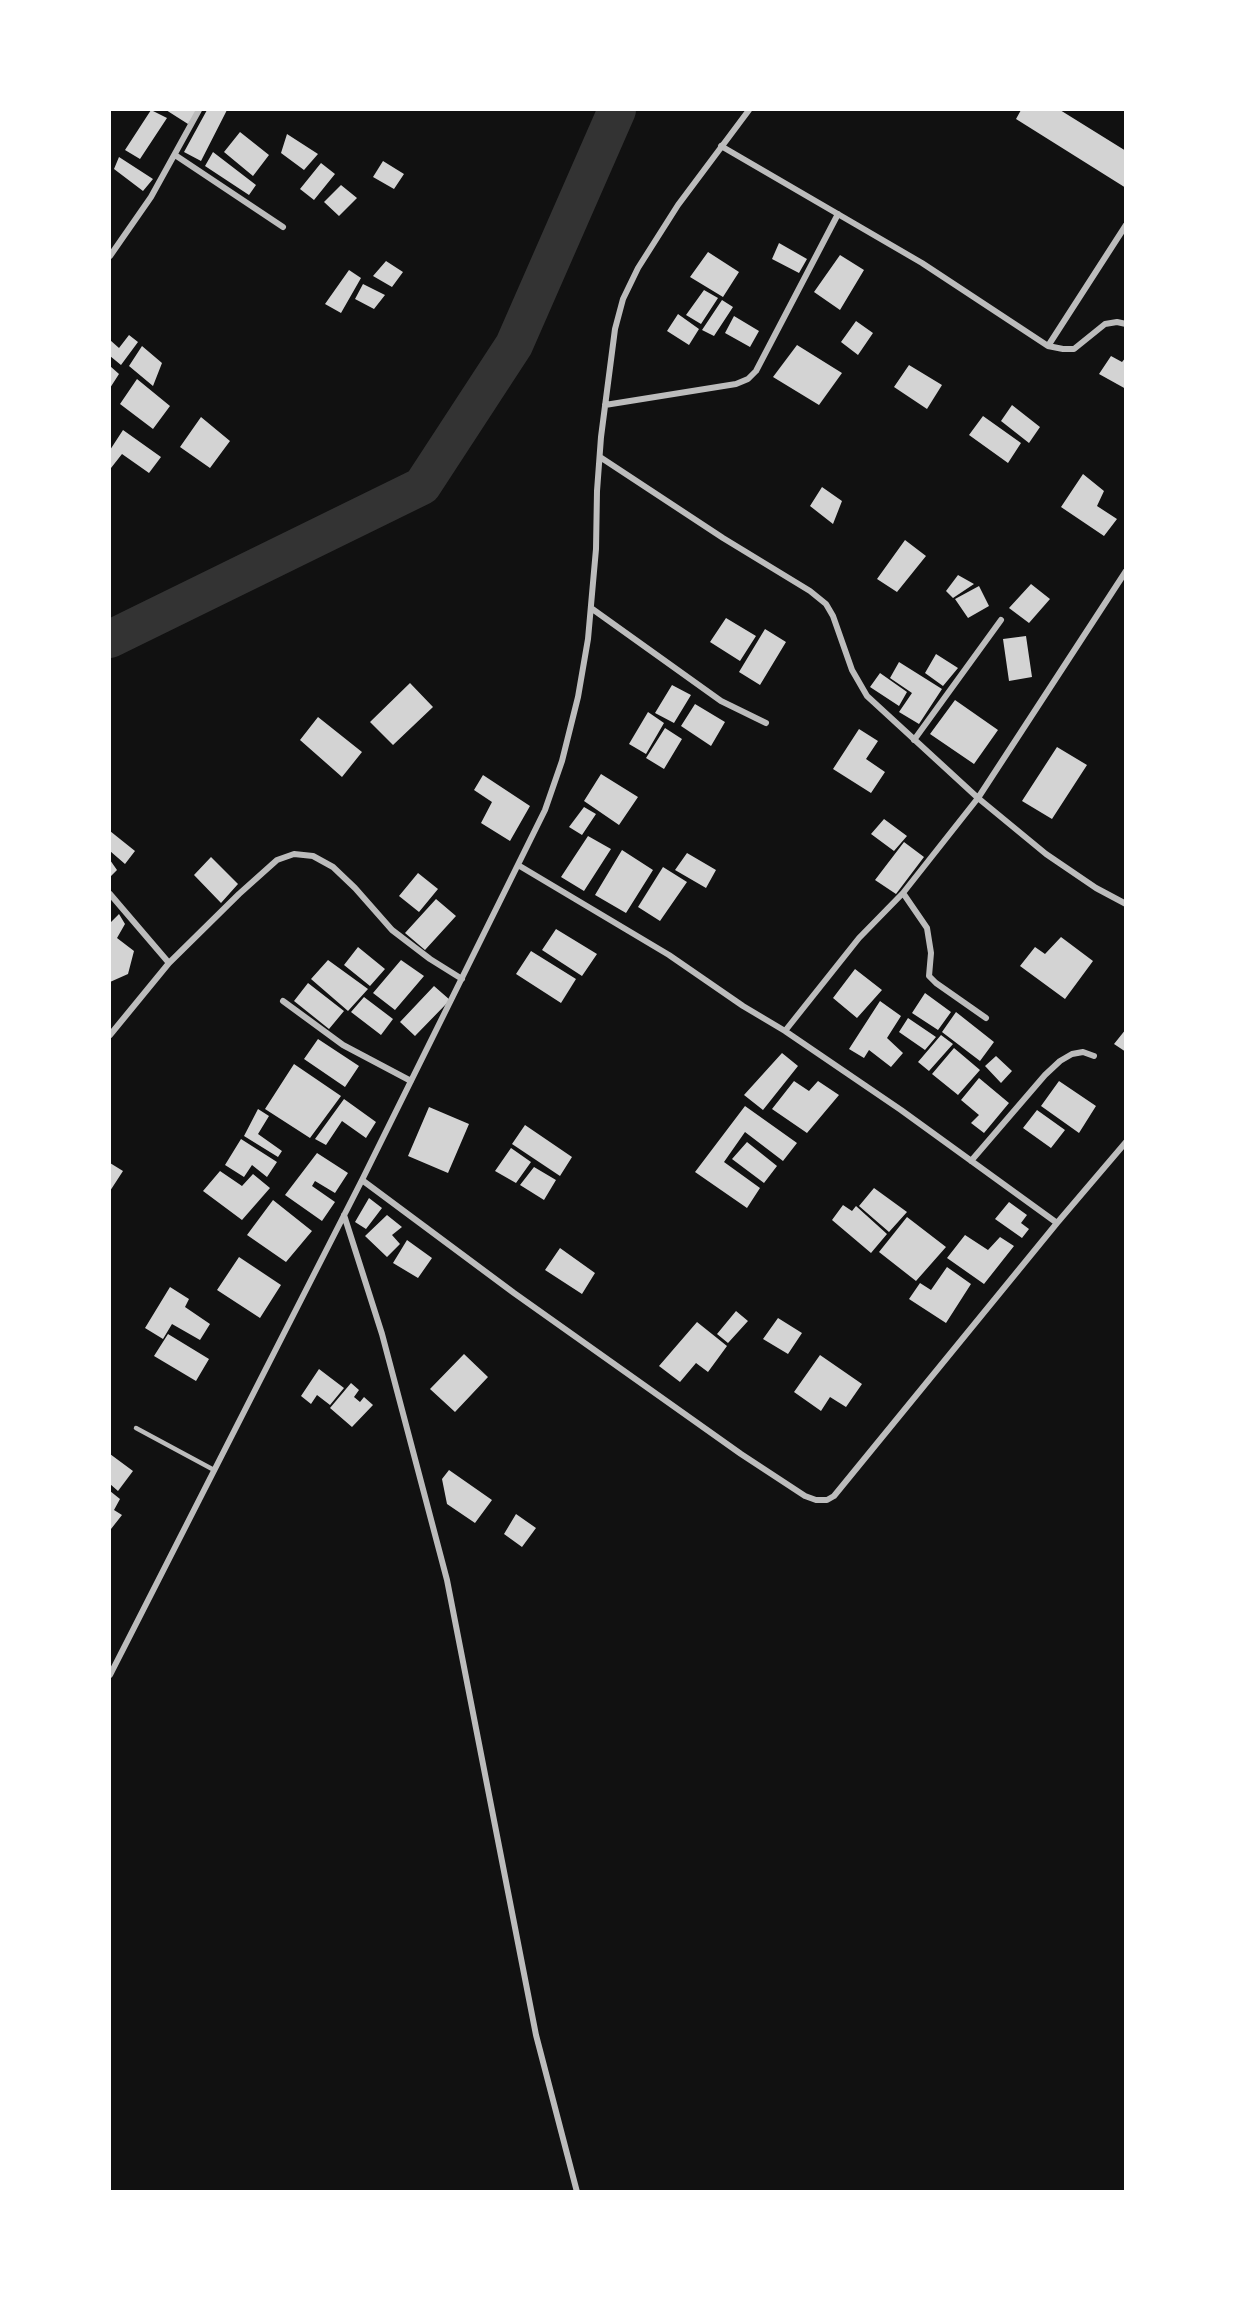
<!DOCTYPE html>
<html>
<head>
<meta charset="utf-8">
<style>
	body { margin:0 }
	#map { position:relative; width:1235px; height:2301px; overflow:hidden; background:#111; font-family:"Public Sans",sans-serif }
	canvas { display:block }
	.frame { position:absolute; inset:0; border:111px solid #fff; pointer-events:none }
</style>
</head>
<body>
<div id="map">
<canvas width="1235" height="2301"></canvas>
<div class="frame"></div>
</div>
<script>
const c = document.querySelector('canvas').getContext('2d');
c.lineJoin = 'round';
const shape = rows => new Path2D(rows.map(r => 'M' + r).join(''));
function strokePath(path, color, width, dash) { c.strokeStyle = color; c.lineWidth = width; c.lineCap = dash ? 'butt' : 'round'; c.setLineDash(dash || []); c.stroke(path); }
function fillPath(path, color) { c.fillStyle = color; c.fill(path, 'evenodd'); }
strokePath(shape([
	[110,639,422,486,514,345,617,110]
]), '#333', 38);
fillPath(shape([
	[151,110,167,118,140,159,125,150],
	[166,110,198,110,188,124],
	[207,110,227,110,201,161,184,152],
	[1021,110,1060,110,1126,151,1126,188,1016,119],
	[240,132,269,155,253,176,224,152],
	[287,134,318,154,304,170,281,153],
	[213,152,256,185,249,195,205,166],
	[119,157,153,179,143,191,114,169],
	[383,161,404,174,394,189,373,177],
	[321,163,335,174,314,200,300,189],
	[341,185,357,198,339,216,324,202],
	[779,243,807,259,799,273,772,259],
	[708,252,739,272,723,297,690,277],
	[840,255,864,270,840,310,814,292],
	[386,261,403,272,392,287,373,276],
	[349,270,361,278,341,313,325,304],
	[363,284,385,295,374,309,355,299],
	[704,290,718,298,701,324,686,315],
	[722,300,733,307,714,336,702,330],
	[678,314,699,329,689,345,667,331],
	[734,316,759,331,750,347,725,333],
	[856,321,873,333,858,355,841,342],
	[129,335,138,342,121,365,110,356,110,340,119,348],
	[797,345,842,373,819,405,773,377],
	[142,346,162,363,153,386,129,366],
	[1111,356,1122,362,1126,357,1126,389,1099,374],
	[909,365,942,385,927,409,894,387],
	[110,366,119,374,110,388],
	[137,379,170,406,153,429,120,404],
	[1012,405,1040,427,1029,443,1001,421],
	[983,416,1021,443,1008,463,969,435],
	[201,417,230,441,210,468,180,447],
	[123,430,161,457,149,473,122,454,111,468,110,467,110,450],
	[1083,474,1104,491,1097,506,1117,519,1104,536,1061,507],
	[822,487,842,501,833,524,810,506],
	[905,540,926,556,897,592,877,579],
	[958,575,974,584,953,598,946,591],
	[1031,584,1050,599,1029,623,1009,608],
	[979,586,989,606,968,618,955,599],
	[726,618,756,636,740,661,710,642],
	[765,629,786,642,760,685,739,672],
	[1026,636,1032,677,1009,681,1003,639],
	[936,654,958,668,943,686,925,673],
	[899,662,942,689,919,724,899,712,912,693,890,678],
	[880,673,907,692,899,706,870,687],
	[410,683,433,707,393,745,370,722],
	[672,685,691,695,674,723,655,713],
	[955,700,998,730,974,764,930,734],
	[695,704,725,722,711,746,681,726],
	[648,712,664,723,646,754,629,744],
	[318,717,362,752,342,777,300,740],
	[665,728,682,739,664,769,646,758],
	[859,729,878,741,866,759,885,772,871,793,833,769],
	[1057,747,1087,765,1052,819,1022,801],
	[601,774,638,797,619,825,584,801],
	[483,775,530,806,510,841,481,823,492,802,474,790],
	[584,807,596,814,582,835,569,827],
	[884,819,907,836,894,851,871,834],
	[110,831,135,851,125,864,110,851],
	[588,836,611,849,584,891,561,877],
	[904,842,924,857,896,894,875,880],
	[622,850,653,870,626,913,595,895],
	[687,853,716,870,706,888,675,870],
	[211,857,238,884,221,903,194,875],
	[110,860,117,870,110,877],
	[663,867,687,882,660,921,638,907],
	[418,873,438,889,419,912,399,896],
	[436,899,456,916,425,950,405,933],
	[119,914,125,924,117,938,134,951,128,974,110,982,110,923],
	[556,929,597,954,582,976,542,950],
	[1061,937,1093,961,1065,999,1020,966,1035,947,1045,954],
	[358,947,385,969,370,986,344,965],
	[531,951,576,979,561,1003,516,974],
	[328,960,368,989,348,1011,311,979],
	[401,960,424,976,395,1010,373,993],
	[855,969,882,990,857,1018,833,998],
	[308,983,344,1011,329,1029,294,1001],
	[434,986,450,1000,415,1036,400,1022],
	[925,993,951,1012,938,1030,912,1013],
	[364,997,393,1019,381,1035,351,1012],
	[880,1001,901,1016,887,1038,903,1053,891,1067,869,1050,864,1058,849,1049],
	[956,1012,994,1042,980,1061,942,1032],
	[908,1018,936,1037,925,1050,899,1032],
	[1126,1029,1126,1052,1114,1044],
	[941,1035,953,1044,929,1071,918,1062],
	[318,1039,359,1066,345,1087,304,1059],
	[954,1048,980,1070,958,1095,932,1074],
	[782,1053,798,1066,763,1110,744,1095],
	[996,1056,1012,1071,1001,1083,985,1066],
	[294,1064,341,1096,310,1138,265,1109],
	[979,1078,1009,1103,984,1133,971,1123,979,1115,961,1100],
	[794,1081,809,1091,818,1081,839,1095,807,1133,772,1109],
	[1059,1081,1096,1106,1079,1133,1041,1106],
	[344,1099,376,1122,366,1138,342,1121,326,1145,315,1139],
	[745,1106,797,1143,783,1161,745,1132,724,1162,760,1188,747,1208,695,1172],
	[429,1107,469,1124,448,1173,408,1156],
	[258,1109,269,1116,258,1134,282,1151,278,1157,244,1136],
	[1037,1110,1065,1130,1051,1148,1023,1128],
	[525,1125,572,1157,560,1176,512,1144],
	[241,1139,277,1162,267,1177,252,1165,244,1177,225,1165],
	[747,1142,777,1166,764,1183,732,1159],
	[511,1148,531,1162,516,1183,495,1171],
	[317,1153,348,1173,335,1193,315,1181,312,1186,335,1202,322,1221,285,1195],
	[110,1163,123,1171,110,1191],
	[534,1167,556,1180,544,1200,520,1185],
	[220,1171,242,1186,253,1174,270,1188,242,1220,203,1191],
	[874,1188,907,1212,889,1232,859,1206],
	[369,1198,382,1208,366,1229,355,1222],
	[273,1200,312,1231,286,1262,247,1235],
	[1009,1202,1027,1215,1021,1223,1029,1229,1022,1238,995,1219],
	[843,1205,852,1211,856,1206,887,1234,871,1253,832,1220],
	[387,1215,402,1227,392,1235,400,1244,387,1257,365,1236],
	[907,1217,946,1247,916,1281,879,1252],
	[965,1235,988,1250,1000,1237,1014,1246,984,1284,947,1258],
	[407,1240,432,1258,418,1278,393,1263],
	[560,1248,595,1273,582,1294,545,1270],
	[239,1257,281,1285,260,1318,217,1290],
	[947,1267,971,1284,946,1323,909,1299,920,1283,931,1290],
	[170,1287,189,1299,185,1307,210,1324,200,1340,172,1324,163,1339,145,1328],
	[736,1311,748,1321,728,1343,717,1334],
	[778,1318,802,1333,788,1354,763,1339],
	[697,1322,727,1346,708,1372,696,1363,680,1382,659,1366],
	[168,1334,209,1359,196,1381,154,1356],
	[464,1354,488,1377,455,1412,430,1389],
	[820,1355,862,1384,846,1407,830,1397,821,1411,794,1392],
	[319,1369,344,1388,330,1405,317,1395,311,1404,301,1396],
	[351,1383,359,1390,354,1397,360,1402,364,1397,373,1405,352,1427,330,1408],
	[110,1454,133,1471,118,1491,110,1484],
	[449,1470,492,1500,475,1523,447,1504,442,1479],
	[110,1491,120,1499,114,1510,122,1515,111,1529],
	[516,1514,536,1528,522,1547,504,1534]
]), '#d3d3d3');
strokePath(shape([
	[136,1428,214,1470]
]), '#bcbcbc', 4.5);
strokePath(shape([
	[721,146,922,263,1048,346,1063,349,1074,349,1105,324,1117,322,1126,324],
	[175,155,283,227],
	[110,256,151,197,199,110],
	[1048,346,1126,225],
	[605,405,736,384,748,379,756,371,838,214],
	[600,457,723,538,810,591,826,604,833,616,852,670,867,696,978,798,1046,854,1096,888,1126,904],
	[591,608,721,701,766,723],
	[914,740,1001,620],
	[518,865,669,955,743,1006,785,1031,901,1110,1057,1223,1126,1142],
	[903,893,927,928,931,953,929,976,936,983,986,1018],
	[110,894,169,963],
	[283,1001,343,1045,411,1081],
	[785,1031,859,938,903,893,978,798,1126,571],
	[110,1035,169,963,239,894,277,860,294,854,313,856,333,867,355,888,392,930,430,959,462,979],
	[971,1161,1045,1075,1060,1061,1072,1054,1083,1052,1094,1056],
	[362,1180,514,1293,741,1454,805,1496,816,1500,827,1500,834,1496,1057,1223],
	[344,1215,382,1334,447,1580,536,2035,577,2192],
	[110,1675,362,1180,545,810,562,761,578,697,588,639,596,549,597,491,601,437,615,329,623,299,638,268,678,205,749,110]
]), '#bcbcbc', 6);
</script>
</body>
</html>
